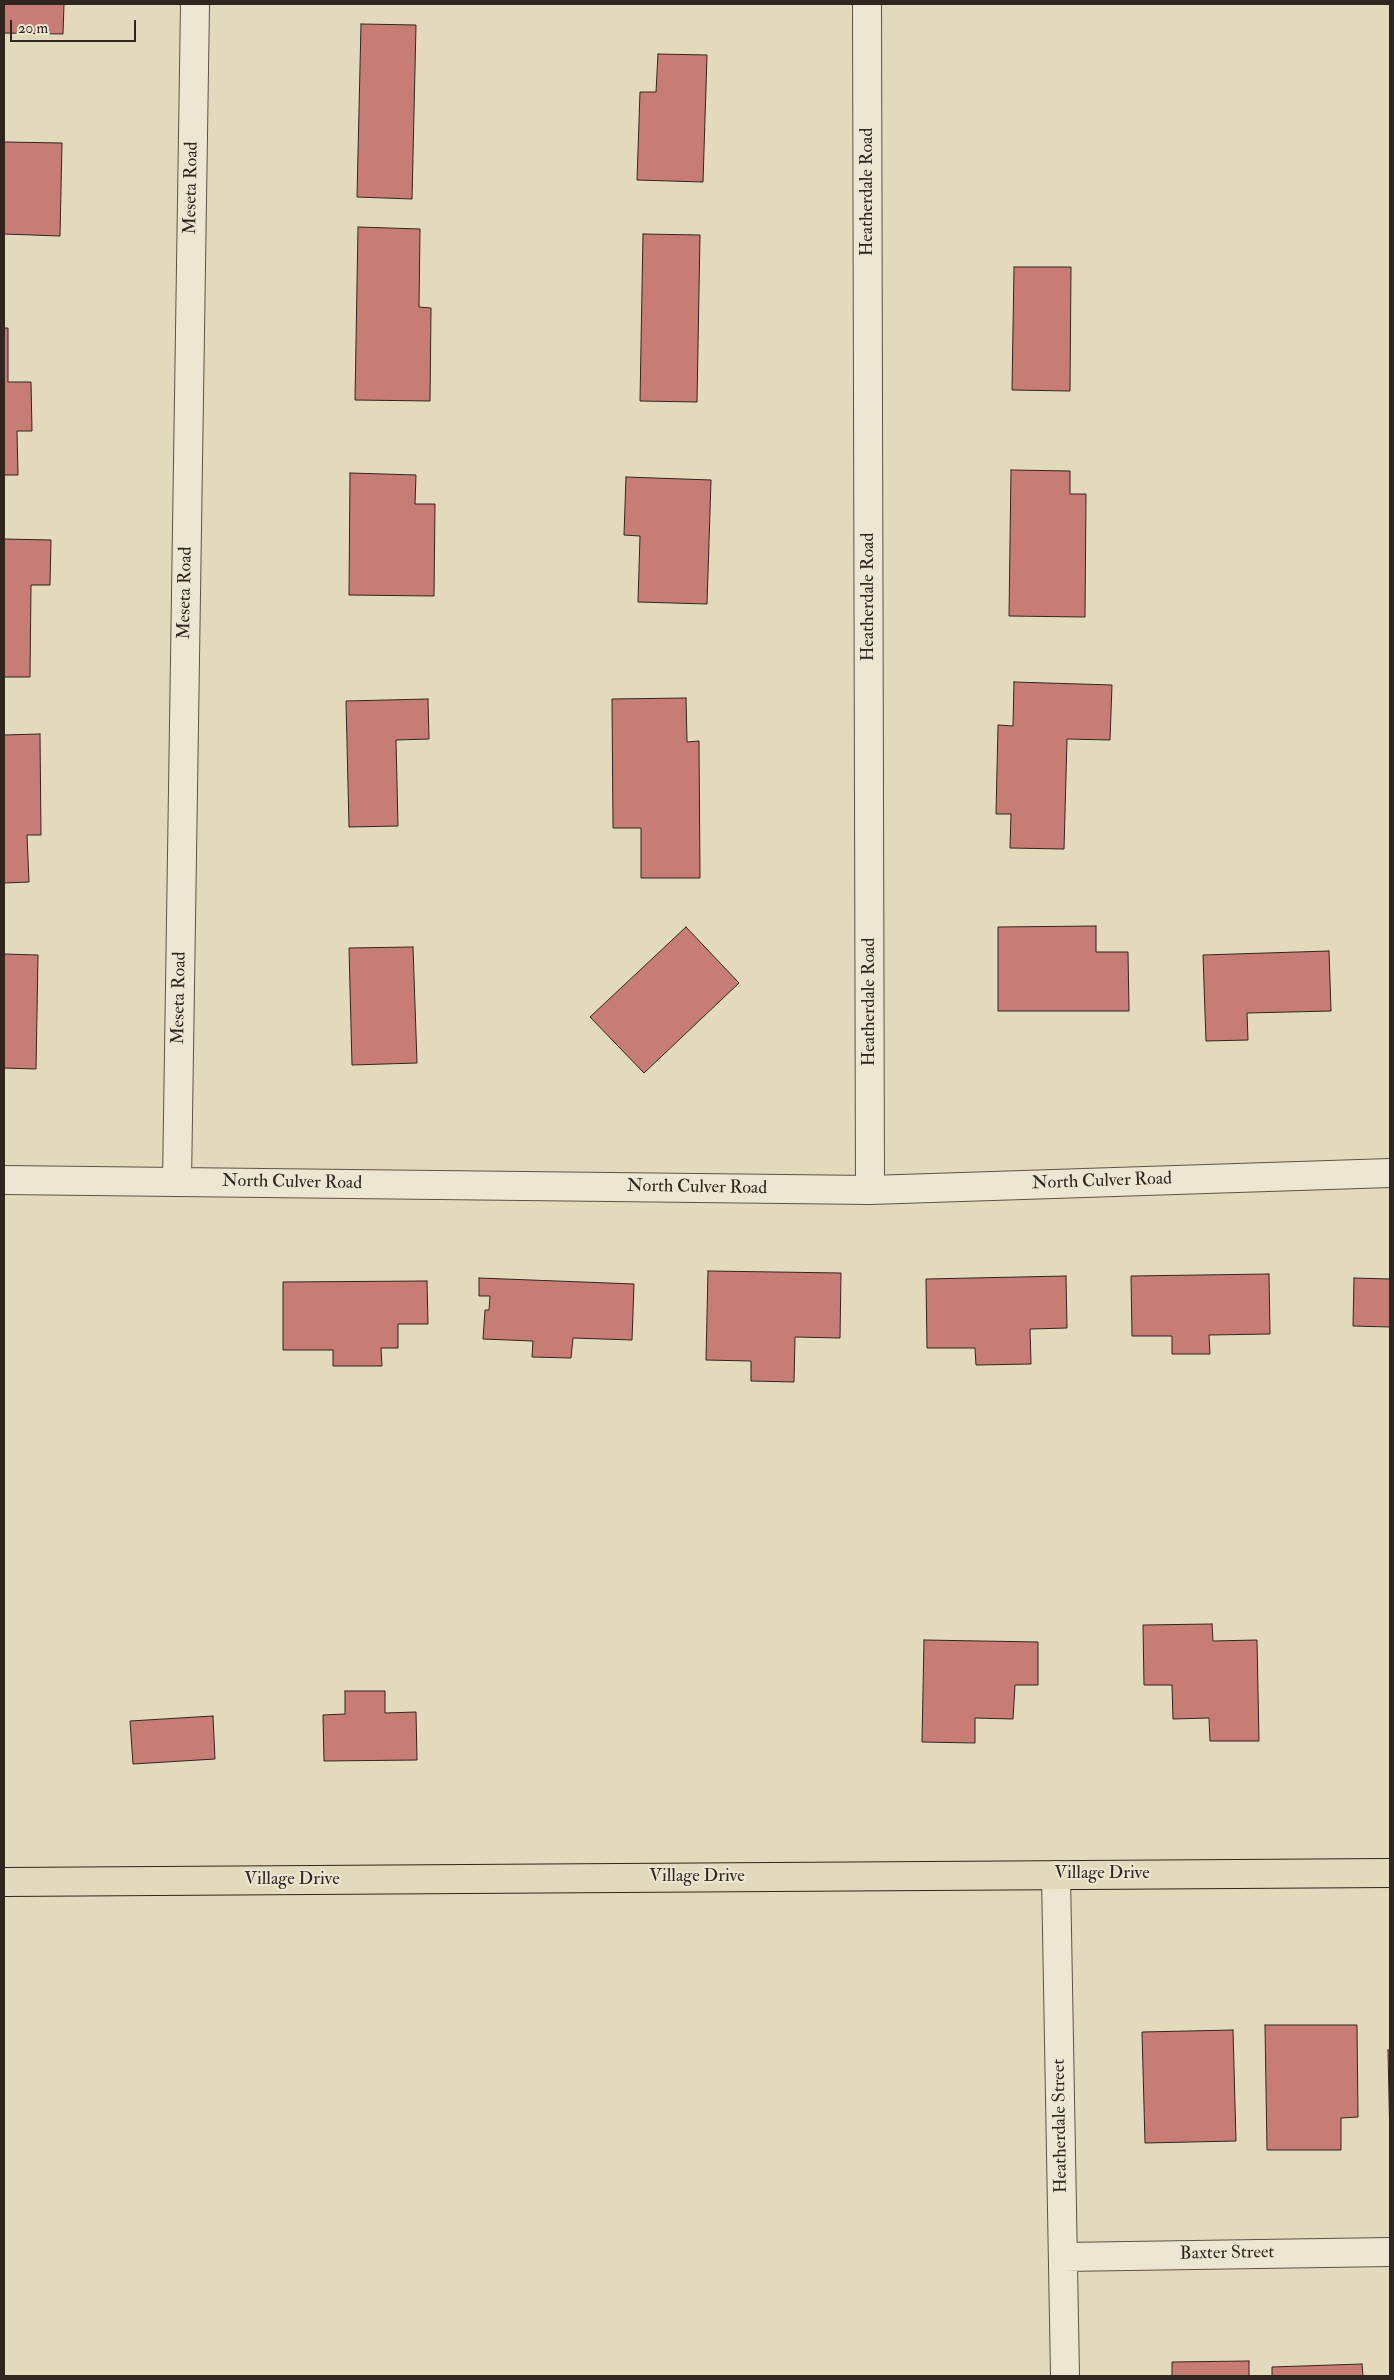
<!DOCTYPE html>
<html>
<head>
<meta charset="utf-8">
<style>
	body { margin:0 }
	#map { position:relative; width:1394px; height:2380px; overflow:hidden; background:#e3d9bc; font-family:"IM FELL Double Pica",serif }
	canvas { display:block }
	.frame { position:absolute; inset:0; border:5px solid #31251f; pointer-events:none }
	.scale { position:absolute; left:10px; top:20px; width:126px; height:22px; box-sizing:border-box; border:2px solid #31251f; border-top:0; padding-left:6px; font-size:15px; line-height:18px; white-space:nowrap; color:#31251f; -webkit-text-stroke:4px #ede6d3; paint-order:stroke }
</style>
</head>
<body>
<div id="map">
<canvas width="1394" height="2380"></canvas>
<div class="frame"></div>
<div class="scale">20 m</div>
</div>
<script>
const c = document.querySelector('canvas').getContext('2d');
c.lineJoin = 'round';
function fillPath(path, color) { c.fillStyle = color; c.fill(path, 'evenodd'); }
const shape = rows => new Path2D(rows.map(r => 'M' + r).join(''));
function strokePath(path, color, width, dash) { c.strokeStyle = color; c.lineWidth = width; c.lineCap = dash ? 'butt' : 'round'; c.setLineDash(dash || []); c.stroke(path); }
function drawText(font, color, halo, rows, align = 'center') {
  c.font = font + ' "IM FELL Double Pica",serif'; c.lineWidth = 4; c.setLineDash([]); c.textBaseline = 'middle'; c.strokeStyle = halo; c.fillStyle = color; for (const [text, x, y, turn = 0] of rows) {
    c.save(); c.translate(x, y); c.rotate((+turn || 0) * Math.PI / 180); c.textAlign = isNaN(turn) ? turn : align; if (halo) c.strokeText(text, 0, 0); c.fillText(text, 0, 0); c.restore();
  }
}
const building = shape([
	[4,4,64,4,63,34,4,33,4,4],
	[361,24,416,25,412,199,357,197,361,24],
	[658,54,707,55,703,182,637,180,640,92,656,92,658,54],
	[4,142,62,143,60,236,4,234,4,142],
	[358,227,420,229,419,307,431,308,430,401,355,400,358,227],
	[643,234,700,235,697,402,640,401,643,234],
	[1014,267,1071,267,1070,391,1012,390,1014,267],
	[4,328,8,328,8,382,31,382,32,431,17,431,18,475,4,475,4,328],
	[1011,470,1070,471,1070,494,1086,494,1085,617,1009,616,1011,470],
	[350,473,416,475,415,504,435,504,434,596,349,595,350,473],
	[626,477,711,480,707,604,638,602,640,536,624,535,626,477],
	[4,539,51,540,50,585,31,585,30,677,4,677,4,539],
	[1014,682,1112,685,1110,740,1067,739,1064,849,1010,848,1011,814,996,814,998,725,1013,726,1014,682],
	[686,698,687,742,699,741,700,878,641,878,641,828,613,828,612,699,686,698],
	[428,699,429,739,396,740,398,826,349,827,346,701,428,699],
	[40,734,41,835,27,835,29,882,4,883,4,735,40,734],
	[1096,926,1096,952,1128,952,1129,1011,998,1011,998,927,1096,926],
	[686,927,739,983,644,1073,590,1017,686,927],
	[413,947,417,1063,352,1065,349,948,413,947],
	[1329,951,1331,1011,1247,1013,1248,1040,1206,1041,1203,955,1329,951],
	[4,954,38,955,36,1069,4,1068,4,954],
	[708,1271,841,1273,840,1338,795,1337,794,1382,751,1381,751,1361,706,1360,708,1271],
	[1269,1274,1270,1334,1209,1335,1210,1354,1172,1354,1172,1336,1132,1336,1131,1276,1269,1274],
	[1066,1276,1067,1328,1030,1329,1031,1364,976,1365,975,1348,927,1348,926,1279,1066,1276],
	[479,1278,634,1284,632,1340,573,1338,571,1358,532,1357,533,1341,483,1339,485,1310,489,1310,490,1296,479,1296,479,1278],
	[1354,1278,1390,1279,1390,1327,1353,1326,1354,1278],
	[427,1281,428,1324,398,1324,398,1348,381,1348,382,1366,333,1366,333,1350,283,1350,283,1282,427,1281],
	[1212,1624,1213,1641,1257,1640,1259,1741,1210,1741,1209,1718,1173,1719,1172,1685,1144,1685,1143,1625,1212,1624],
	[924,1640,1038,1642,1038,1685,1015,1685,1013,1719,975,1718,975,1743,922,1742,924,1640],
	[345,1691,385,1691,385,1713,416,1712,417,1760,324,1761,323,1715,345,1714,345,1691],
	[213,1716,215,1759,133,1764,130,1721,213,1716],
	[1265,2025,1357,2025,1358,2117,1341,2118,1341,2150,1267,2150,1265,2025],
	[1233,2030,1236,2141,1145,2143,1142,2032,1233,2030],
	[1388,2050,1390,2050,1390,2143,1388,2050],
	[1249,2361,1249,2376,1172,2376,1172,2362,1249,2361],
	[1362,2364,1363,2376,1272,2376,1272,2367,1362,2364]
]);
fillPath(building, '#c77d76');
strokePath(building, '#31251f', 1);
const minor = shape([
	[867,4,870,1190],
	[4,1180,870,1190,1390,1173],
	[177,1182,195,4],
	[1056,1875,1065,2376],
	[1063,2257,1390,2252]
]);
const major = shape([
	[4,1882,1390,1873]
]);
strokePath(minor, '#5e5246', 30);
strokePath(major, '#31251f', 30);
strokePath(minor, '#ede6d3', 28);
strokePath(major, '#e3d9bc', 28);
drawText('18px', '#31251f', '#ede6d3', [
	["Meseta Road",192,188,-89],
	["Heatherdale Road",868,192,-90],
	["Meseta Road",186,593,-89],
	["Heatherdale Road",869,597,-90],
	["Meseta Road",180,998,-89],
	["Heatherdale Road",870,1002,-90],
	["North Culver Road",1102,1182,-2],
	["North Culver Road",292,1183,1],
	["North Culver Road",697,1188,1],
	["Village Drive",1102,1874],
	["Village Drive",697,1877],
	["Village Drive",292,1880],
	["Heatherdale Street",1061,2126,-91],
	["Baxter Street",1227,2254,-1]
]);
</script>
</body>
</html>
